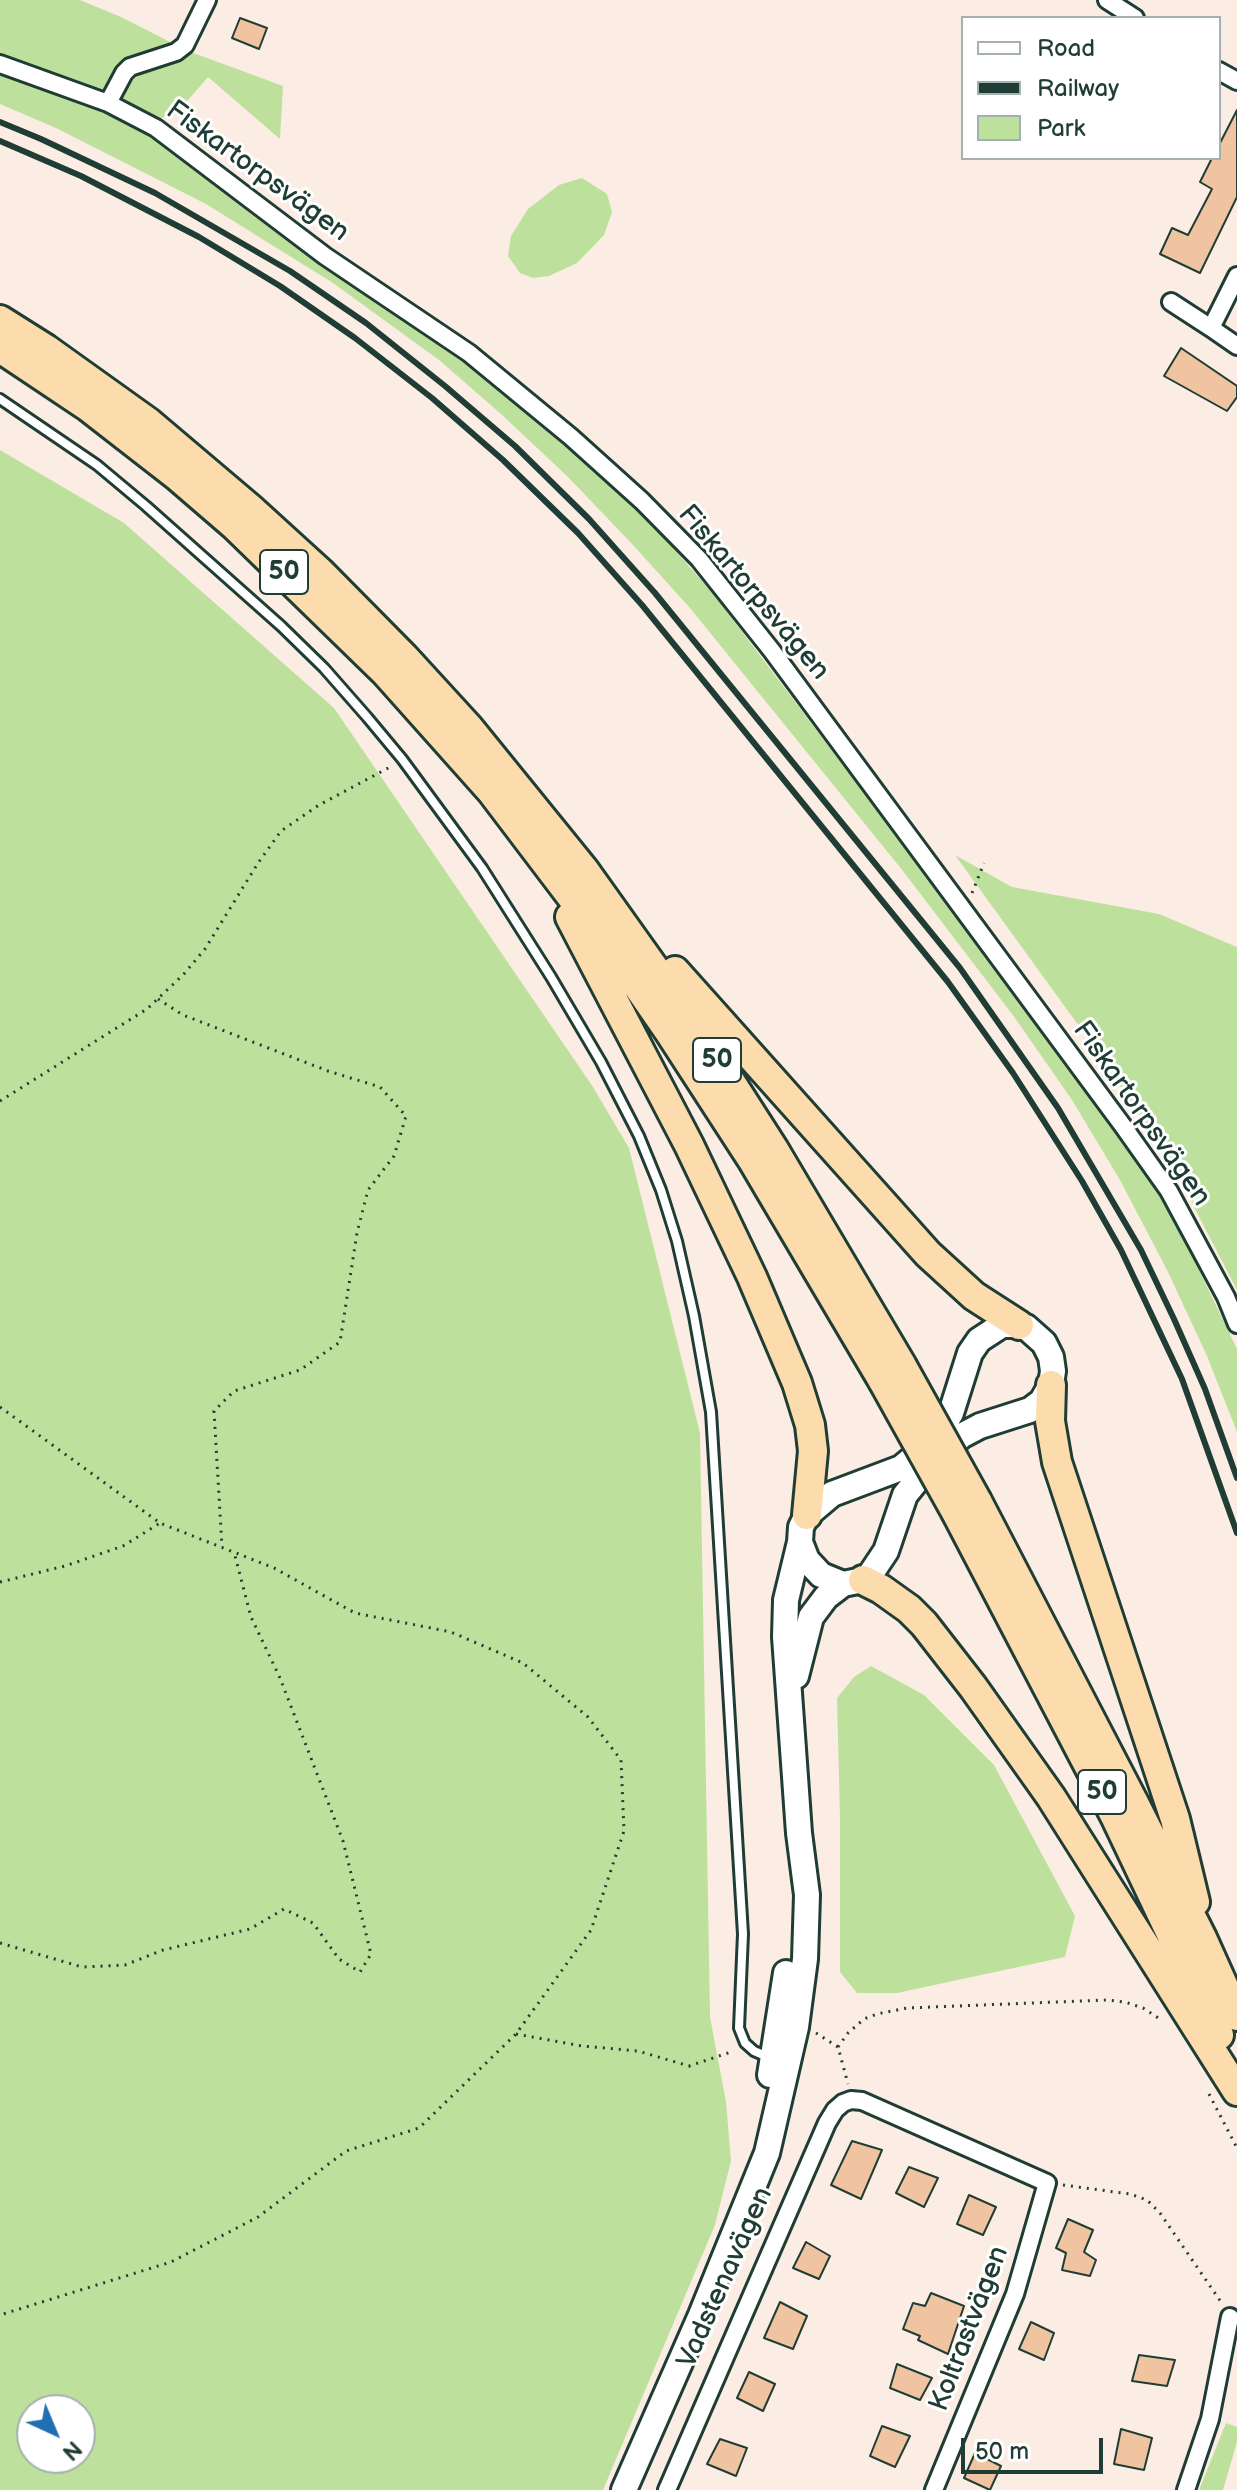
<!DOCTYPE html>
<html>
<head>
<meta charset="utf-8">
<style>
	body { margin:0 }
	#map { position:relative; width:1237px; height:2490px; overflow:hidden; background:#fbede3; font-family:"Balsamiq Sans",sans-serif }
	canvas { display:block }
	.legend { position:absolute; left:961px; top:16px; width:260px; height:144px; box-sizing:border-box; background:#fff; border:2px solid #a5b1ae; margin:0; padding:10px 14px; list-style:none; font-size:24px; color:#1f3d34 }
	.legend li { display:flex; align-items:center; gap:16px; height:40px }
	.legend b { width:40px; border:2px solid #a5b1ae }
	.north { position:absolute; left:16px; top:2394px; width:80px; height:80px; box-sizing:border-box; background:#fff; border:2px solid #a5b1ae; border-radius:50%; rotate:136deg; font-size:22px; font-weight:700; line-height:32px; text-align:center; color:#1f3d34 }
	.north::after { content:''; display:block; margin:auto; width:28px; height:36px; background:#1f6fb2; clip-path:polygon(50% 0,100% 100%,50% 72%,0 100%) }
	.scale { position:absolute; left:961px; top:2438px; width:142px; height:36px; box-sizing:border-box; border:4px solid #1f3d34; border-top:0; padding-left:10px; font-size:24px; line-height:28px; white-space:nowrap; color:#1f3d34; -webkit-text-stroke:6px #fff; paint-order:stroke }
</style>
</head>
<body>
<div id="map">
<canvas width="1237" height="2490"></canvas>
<ul class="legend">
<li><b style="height:10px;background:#fff"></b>Road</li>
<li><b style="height:10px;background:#1f3d34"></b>Railway</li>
<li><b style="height:22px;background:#bde19c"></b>Park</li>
</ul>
<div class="north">N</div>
<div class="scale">50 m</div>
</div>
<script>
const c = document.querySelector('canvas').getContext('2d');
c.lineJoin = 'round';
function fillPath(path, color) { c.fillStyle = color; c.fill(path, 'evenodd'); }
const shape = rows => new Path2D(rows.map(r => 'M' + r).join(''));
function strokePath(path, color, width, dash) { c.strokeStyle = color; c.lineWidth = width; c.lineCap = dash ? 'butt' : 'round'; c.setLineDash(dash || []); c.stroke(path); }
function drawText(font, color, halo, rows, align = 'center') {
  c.font = font + ' "Balsamiq Sans",sans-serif'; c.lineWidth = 6; c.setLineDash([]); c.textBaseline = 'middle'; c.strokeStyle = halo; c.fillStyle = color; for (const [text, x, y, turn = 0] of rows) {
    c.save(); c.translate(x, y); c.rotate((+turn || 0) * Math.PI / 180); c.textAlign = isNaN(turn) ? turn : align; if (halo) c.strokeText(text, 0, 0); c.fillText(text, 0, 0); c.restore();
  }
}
fillPath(shape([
	[0,0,80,0,121,17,188,51,283,86,280,139,208,77,176,114,161,118,89,86,0,54],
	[0,71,83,101,149,134,310,258,410,322,482,375,587,461,655,528,712,592,1118,1129,1170,1210,1237,1349,1237,1432,1207,1356,1168,1272,1120,1180,1072,1100,1015,1018,903,871,690,608,633,545,568,477,501,414,439,360,333,283,206,204,56,128,0,104],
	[582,178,607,194,612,212,604,235,577,263,549,276,533,278,520,273,508,256,511,236,528,209,559,185],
	[0,450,124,523,334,708,593,1087,629,1148,700,1433,710,2017,726,2102,731,2161,715,2225,603,2490,0,2490],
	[32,2410,80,2410,80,2458,32,2458],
	[955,855,1012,887,1159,914,1237,947,1237,1290,1179,1178,1105,1062],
	[871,1666,924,1695,994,1765,1075,1916,1065,1957,897,1993,857,1993,840,1972,840,1816,837,1698,854,1677],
	[1226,2423,1237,2427,1237,2442,1223,2490,1199,2490]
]), '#bde19c');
const building = shape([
	[240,18,267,28,259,49,232,38,240,18],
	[1237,110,1237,197,1200,273,1160,254,1172,228,1188,235,1212,189,1200,182,1212,158,1219,158,1219,145,1237,110],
	[1181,348,1237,386,1237,397,1227,411,1164,376,1181,348],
	[852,2141,882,2150,861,2199,831,2185,852,2141],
	[909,2167,938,2178,924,2207,896,2193,909,2167],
	[969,2195,996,2207,983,2235,957,2224,969,2195],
	[1068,2219,1093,2230,1084,2252,1096,2260,1090,2276,1062,2270,1066,2253,1056,2248,1068,2219],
	[806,2242,830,2256,819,2279,793,2268,806,2242],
	[931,2293,964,2306,948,2354,918,2340,920,2336,903,2329,913,2303,925,2306,931,2293],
	[780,2302,807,2316,793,2349,764,2338,780,2302],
	[1031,2322,1054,2333,1044,2360,1019,2349,1031,2322],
	[1139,2355,1175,2360,1167,2386,1132,2381,1139,2355],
	[897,2364,932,2378,920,2400,890,2388,897,2364],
	[749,2372,775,2384,763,2411,737,2398,749,2372],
	[882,2426,910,2436,895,2467,870,2456,882,2426],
	[1121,2429,1152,2438,1144,2470,1114,2464,1121,2429],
	[720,2439,747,2448,736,2476,707,2464,720,2439],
	[975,2453,1001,2466,990,2490,964,2478,975,2453]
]);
fillPath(building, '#f1c4a1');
strokePath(building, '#1f3d34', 2);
const service = shape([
	[0,399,97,465,146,506,281,626,324,668,367,717,402,759,482,868,551,977,601,1062,639,1136,661,1190,677,1241,694,1316,711,1412,743,1934,739,2028,745,2043,754,2051,768,2057]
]);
const minor = shape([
	[1107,0,1135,18],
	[0,64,108,103,156,128,325,256,469,353,571,437,642,501,699,559,772,651,1123,1126,1169,1191,1226,1297,1237,1324],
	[1219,71,1237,81],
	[108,103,124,73,130,67,176,52,185,45,207,0],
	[1237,276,1211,328,1237,346],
	[1171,302,1211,328],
	[667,2490,827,2123,835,2110,843,2103,851,2100,862,2101,1047,2183,1015,2294,934,2490],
	[1186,2490,1210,2419,1230,2317]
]);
const secondary = shape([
	[1002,1325,1019,1325,1026,1327,1044,1343,1051,1357,1053,1371,1051,1385,1042,1401,1030,1410,980,1426,961,1436,931,1463,905,1495,886,1551,870,1575,863,1580,843,1584,821,1575,807,1560,800,1542,801,1527,807,1515,832,1494,901,1468,924,1449,941,1430,951,1413,970,1353,979,1340,1002,1325],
	[796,1676,811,1617,826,1597,843,1584],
	[770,2075,786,1973],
	[624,2490,701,2315,767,2153,796,2027,805,1959,807,1895,799,1833,785,1637,786,1600,800,1542]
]);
const trunk = shape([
	[0,320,46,349,148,422,253,511,320,572,404,657,469,728,585,871,689,1017,773,1148,902,1366],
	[0,348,87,406,177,476,235,526,385,672,492,792,621,962,668,1030,753,1161,883,1381],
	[570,917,689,1145,752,1277,797,1383,810,1425,813,1451,807,1515],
	[675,971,928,1254,974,1296,1019,1325],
	[1051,1385,1050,1421,1057,1462,1175,1819,1195,1902],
	[977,1501,1134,1803,1202,1938,1237,2016],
	[957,1514,1115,1816,1219,2035],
	[863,1580,881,1589,909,1609,924,1624,973,1687,1051,1797,1237,2091]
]);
strokePath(service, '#1f3d34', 14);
strokePath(minor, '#1f3d34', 22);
strokePath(secondary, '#1f3d34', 30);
strokePath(trunk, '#1f3d34', 34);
strokePath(shape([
	[972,893,984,863],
	[158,999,183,1015,328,1071,380,1087,406,1116,394,1156,368,1190,357,1233,340,1342,300,1370,234,1391,214,1411,222,1547],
	[0,1101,147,1009,183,975,205,949,258,863,281,831,319,805,392,766],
	[0,1407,160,1523,274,1568,355,1613,451,1632,523,1663,588,1717,621,1760,624,1831,591,1930,516,2034,419,2128,346,2151,258,2217,171,2262,0,2315],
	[0,1582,65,1566,123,1546,160,1523],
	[0,1943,82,1967,125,1965,163,1950,250,1929,284,1909,313,1923,339,1959,360,1972,371,1954,343,1841,280,1678,251,1617,234,1552],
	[816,2033,838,2047,848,2084],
	[516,2034,582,2046,638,2051,689,2066,734,2051],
	[838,2047,848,2033,864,2019,877,2014,907,2008,1107,2000,1125,2002,1143,2008,1163,2021],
	[1209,2094,1237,2148],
	[1063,2185,1130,2194,1147,2200,1160,2213,1221,2302]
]), '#1f3d34', 3, [2, 6]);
strokePath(service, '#fff', 8);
strokePath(minor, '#fff', 16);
strokePath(secondary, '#fff', 24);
strokePath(trunk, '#fcdcac', 28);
strokePath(shape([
	[0,122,41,139,155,193,290,271,366,323,445,386,515,446,589,519,655,593,960,968,1058,1108,1141,1250,1174,1319,1205,1389,1237,1478],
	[0,141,81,176,199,237,280,286,355,338,432,398,503,460,578,533,642,605,948,982,1013,1073,1082,1181,1121,1250,1182,1379,1237,1533]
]), '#1f3d34', 6);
const trunkBridge = shape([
	[902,1366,977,1501],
	[883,1381,957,1514]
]);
strokePath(trunkBridge, '#1f3d34', 34, []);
strokePath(trunkBridge, '#fcdcac', 28);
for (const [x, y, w] of [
	[284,572,48],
	[717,1060,48],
	[1102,1792,48]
]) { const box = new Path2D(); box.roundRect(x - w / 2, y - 22, w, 44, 6); c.fillStyle = '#fff'; c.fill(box); strokePath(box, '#1f3d34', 2); }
drawText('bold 26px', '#1f3d34', null, [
	["50",284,572],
	["50",717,1060],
	["50",1102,1792]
]);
drawText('28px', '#1f3d34', '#fff', [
	["Fiskartorpsvägen",257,172,36],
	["Fiskartorpsvägen",753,593,50],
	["Fiskartorpsvägen",1141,1114,55],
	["Vadstenavägen",726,2278,-66],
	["Koltrastvägen",970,2329,-69]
]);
</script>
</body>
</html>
